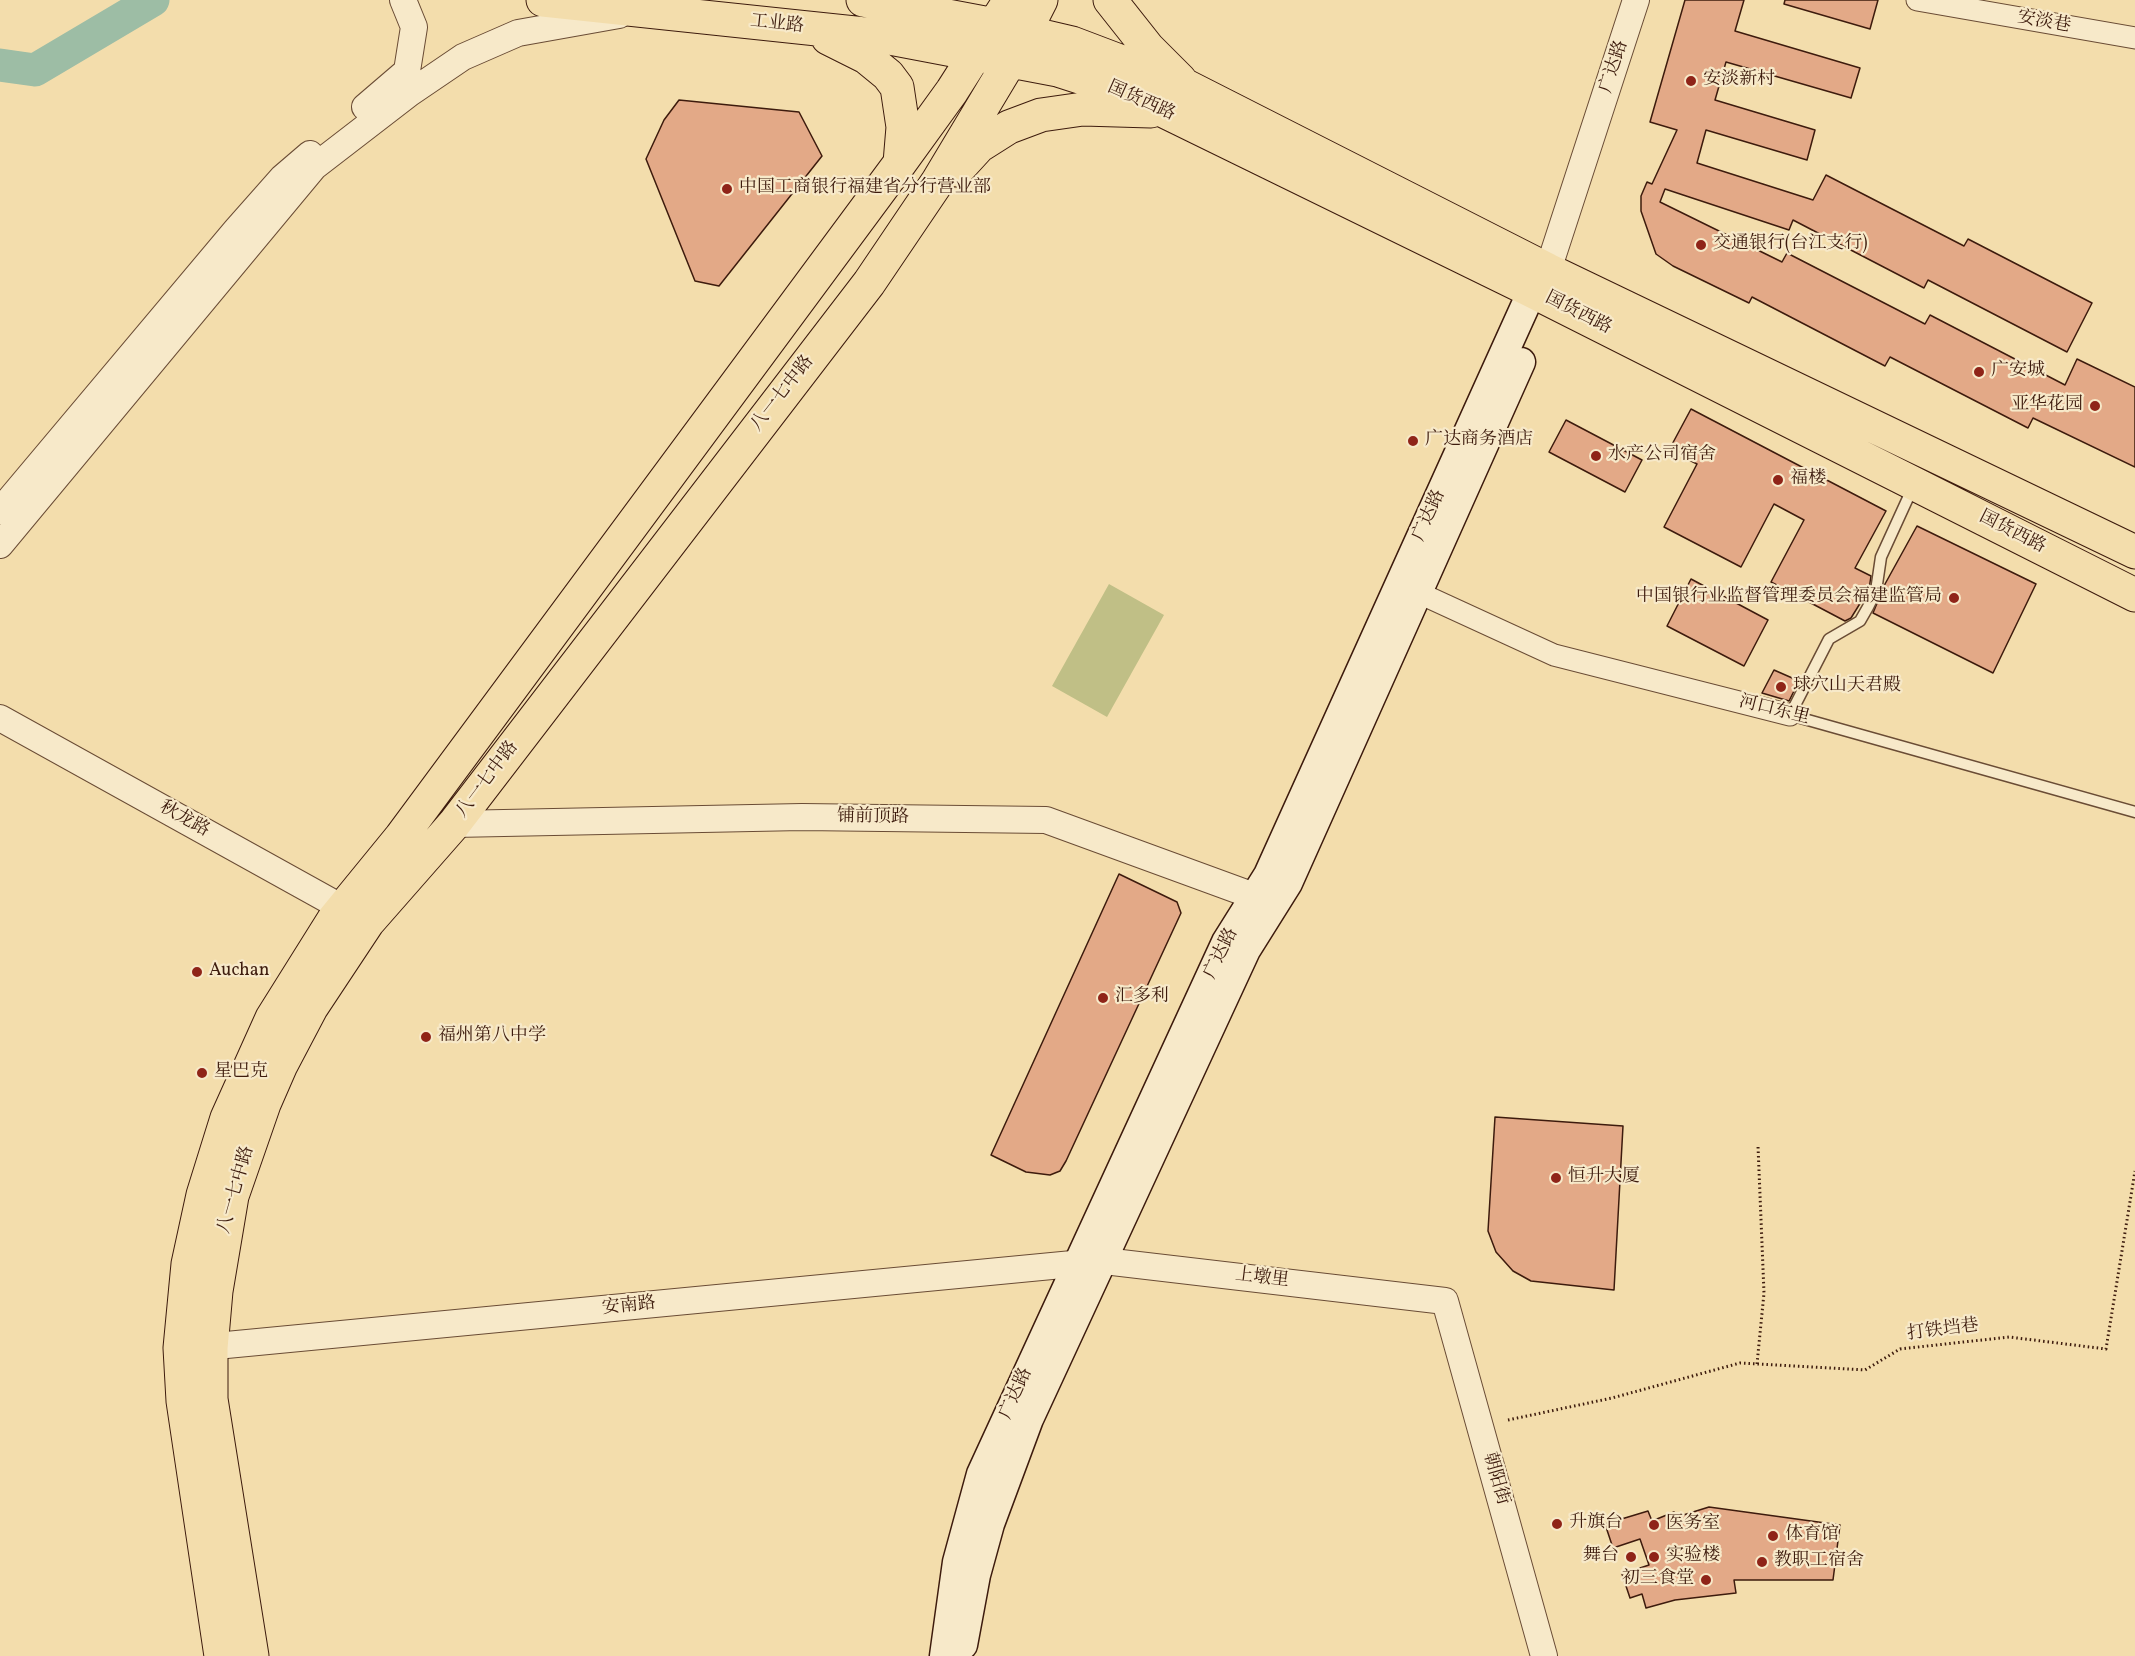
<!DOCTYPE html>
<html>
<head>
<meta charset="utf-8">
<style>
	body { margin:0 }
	canvas { display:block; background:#f3ddac }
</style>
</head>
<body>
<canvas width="2135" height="1656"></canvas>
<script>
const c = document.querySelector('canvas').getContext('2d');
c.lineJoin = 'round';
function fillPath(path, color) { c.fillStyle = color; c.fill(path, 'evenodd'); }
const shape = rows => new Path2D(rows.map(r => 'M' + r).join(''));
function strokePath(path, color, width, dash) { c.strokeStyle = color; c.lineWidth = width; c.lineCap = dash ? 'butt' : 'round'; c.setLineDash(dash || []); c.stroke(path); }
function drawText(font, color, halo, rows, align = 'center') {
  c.font = font + ' Vollkorn,"Noto Serif SC",serif'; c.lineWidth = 4.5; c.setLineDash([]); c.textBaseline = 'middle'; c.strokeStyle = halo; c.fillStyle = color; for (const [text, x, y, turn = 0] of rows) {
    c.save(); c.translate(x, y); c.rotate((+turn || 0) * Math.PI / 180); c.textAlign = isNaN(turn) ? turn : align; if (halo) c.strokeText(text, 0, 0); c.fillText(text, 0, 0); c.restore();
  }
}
fillPath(shape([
	[1109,584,1164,615,1107,717,1052,686]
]), '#c0bf86');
strokePath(shape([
	[0,65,35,70,153,0]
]), '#9dbda5', 33);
const building = shape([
	[1685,0,1744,0,1735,31,1860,68,1851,98,1726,62,1715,100,1815,130,1807,160,1706,130,1697,163,1813,200,1826,175,1964,246,1968,239,2092,303,2067,352,1928,280,1924,288,1793,220,1789,230,1665,189,1660,202,1782,262,1787,253,1925,324,1930,315,2065,385,2077,359,2135,387,2135,467,2033,418,2028,428,1890,357,1885,366,1752,297,1749,303,1673,266,1656,254,1641,211,1641,196,1647,182,1652,184,1677,130,1650,122,1685,0],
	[1785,0,1878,0,1870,29,1784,4,1785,0],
	[679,100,799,112,822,156,719,286,695,281,646,159,664,120,679,100],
	[1691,409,1886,511,1855,568,1871,576,1869,589,1851,618,1845,621,1771,582,1804,520,1774,504,1741,567,1664,527,1697,464,1669,450,1691,409],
	[1566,420,1642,460,1625,492,1549,452,1566,420],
	[1917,526,2036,584,1993,673,1873,613,1885,584,1917,526],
	[1691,579,1768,620,1744,666,1667,626,1691,579],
	[1774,670,1799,681,1789,701,1762,693,1774,670],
	[1119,874,1177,902,1181,913,1066,1161,1060,1171,1050,1175,1026,1172,991,1155,1119,874],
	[1495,1117,1623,1126,1614,1290,1531,1281,1513,1271,1496,1252,1488,1231,1495,1117],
	[1709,1507,1840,1525,1833,1580,1734,1580,1736,1593,1675,1600,1646,1608,1642,1594,1630,1598,1622,1574,1649,1565,1640,1539,1613,1548,1605,1524,1648,1511,1652,1521,1674,1512,1677,1517,1709,1507]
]);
fillPath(building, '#e3a987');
strokePath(building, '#3d1b0d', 1.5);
const service = shape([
	[1913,487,1881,557,1876,591,1868,607,1860,621,1829,639,1790,715,2135,812]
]);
const minor = shape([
	[1917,0,2135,38],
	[1419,593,1554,655,1790,715]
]);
const tertiary = shape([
	[365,107,407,71,414,27,403,0],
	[1548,270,1636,0],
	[0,511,236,230,282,178,310,154],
	[0,545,314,167,410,93,463,57,518,33,619,15],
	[0,718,357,916],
	[454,824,802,817,1046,820,1273,903],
	[195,1348,1104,1261,1445,1301,1544,1656]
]);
const secondary = shape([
	[963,1645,976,1575,990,1524,1029,1419,1246,950,1288,883,1521,362],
	[944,1656,957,1562,981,1474,1226,942,1268,875,1532,291,1545,274]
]);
const primary = shape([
	[543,0,874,35,1058,70,1123,91,1532,291,2135,595],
	[863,0,995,25,1072,43,1188,87,1548,270,2135,552],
	[1110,0,1148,48,1180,80],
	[828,38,866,57,888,75,897,87,903,127,900,163],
	[957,170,979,146,1009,127,1041,115,1083,109,1151,111],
	[221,1656,183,1401,180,1348,188,1264,203,1195,227,1118,272,1018,334,919,401,837,900,163,952,91,1010,0],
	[252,1656,211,1399,211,1348,216,1291,232,1196,264,1104,281,1065,311,1008,368,922,454,824,869,283,938,181,1010,61,1041,0]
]);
strokePath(service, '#6a4c35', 13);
strokePath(minor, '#6a4c35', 23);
strokePath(tertiary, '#6a4c35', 28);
strokePath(secondary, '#3d1b0d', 31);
strokePath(primary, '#3d1b0d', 35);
strokePath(shape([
	[1757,1364,1764,1293,1758,1146],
	[1508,1420,1612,1398,1740,1363,1865,1370,1900,1349,2009,1337,2106,1349,2135,1171]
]), '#3d1b0d', 3, [1.5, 3]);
strokePath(service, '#f7e9c9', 10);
strokePath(minor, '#f7e9c9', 21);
strokePath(tertiary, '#f7e9c9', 26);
strokePath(secondary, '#f7e9c9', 28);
strokePath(primary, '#f3ddac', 33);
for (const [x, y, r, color] of [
	[1691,81,6,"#8f2418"],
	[727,189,6,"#8f2418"],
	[1701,245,6,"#8f2418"],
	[1979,372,6,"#8f2418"],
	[2095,406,6,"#8f2418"],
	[1413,441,6,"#8f2418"],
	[1596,456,6,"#8f2418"],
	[1778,480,6,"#8f2418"],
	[1954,598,6,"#8f2418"],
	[1781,687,6,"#8f2418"],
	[197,972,6,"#8f2418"],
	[1103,998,6,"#8f2418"],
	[426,1037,6,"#8f2418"],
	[202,1073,6,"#8f2418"],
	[1556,1178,6,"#8f2418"],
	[1557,1524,6,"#8f2418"],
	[1654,1525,6,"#8f2418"],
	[1773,1536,6,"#8f2418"],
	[1631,1557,6,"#8f2418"],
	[1654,1557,6,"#8f2418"],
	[1762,1562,6,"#8f2418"],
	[1706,1580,6,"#8f2418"]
]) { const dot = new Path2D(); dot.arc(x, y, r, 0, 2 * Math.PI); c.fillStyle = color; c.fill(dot); strokePath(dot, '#f7e9c9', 2); }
drawText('18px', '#3d1b0d', '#f7e9c9', [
	["安淡巷",2044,23,10],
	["工业路",777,25,6],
	["广达路",1615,67,-72],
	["国货西路",1141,102,24],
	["国货西路",1578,314,27],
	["八一七中路",783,394,-52],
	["广达路",1430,516,-66],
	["国货西路",2012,533,27],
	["河口东里",1774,711,14],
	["八一七中路",488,780,-53],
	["铺前顶路",873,818,1],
	["秋龙路",184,820,29],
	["广达路",1222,954,-64],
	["八一七中路",237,1190,-74],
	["上墩里",1262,1279,7],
	["安南路",629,1307,-6],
	["打铁垱巷",1943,1331,-7],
	["广达路",1017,1394,-66],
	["朝阳街",1495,1479,74]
]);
drawText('18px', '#3d1b0d', '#f7e9c9', [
	["安淡新村",1703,81],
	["中国工商银行福建省分行营业部",739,189],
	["交通银行(台江支行)",1713,245],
	["广安城",1991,372],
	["亚华花园",2083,406,"right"],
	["广达商务酒店",1425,441],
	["水产公司宿舍",1608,456],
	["福楼",1790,480],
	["中国银行业监督管理委员会福建监管局",1942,598,"right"],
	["球穴山天君殿",1793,687],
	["Auchan",209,972],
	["汇多利",1115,998],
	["福州第八中学",438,1037],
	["星巴克",214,1073],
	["恒升大厦",1568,1178],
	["升旗台",1569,1524],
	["医务室",1666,1525],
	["体育馆",1785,1536],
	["舞台",1619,1557,"right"],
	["实验楼",1666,1557],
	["教职工宿舍",1774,1562],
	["初三食堂",1694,1580,"right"]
], 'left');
</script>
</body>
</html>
